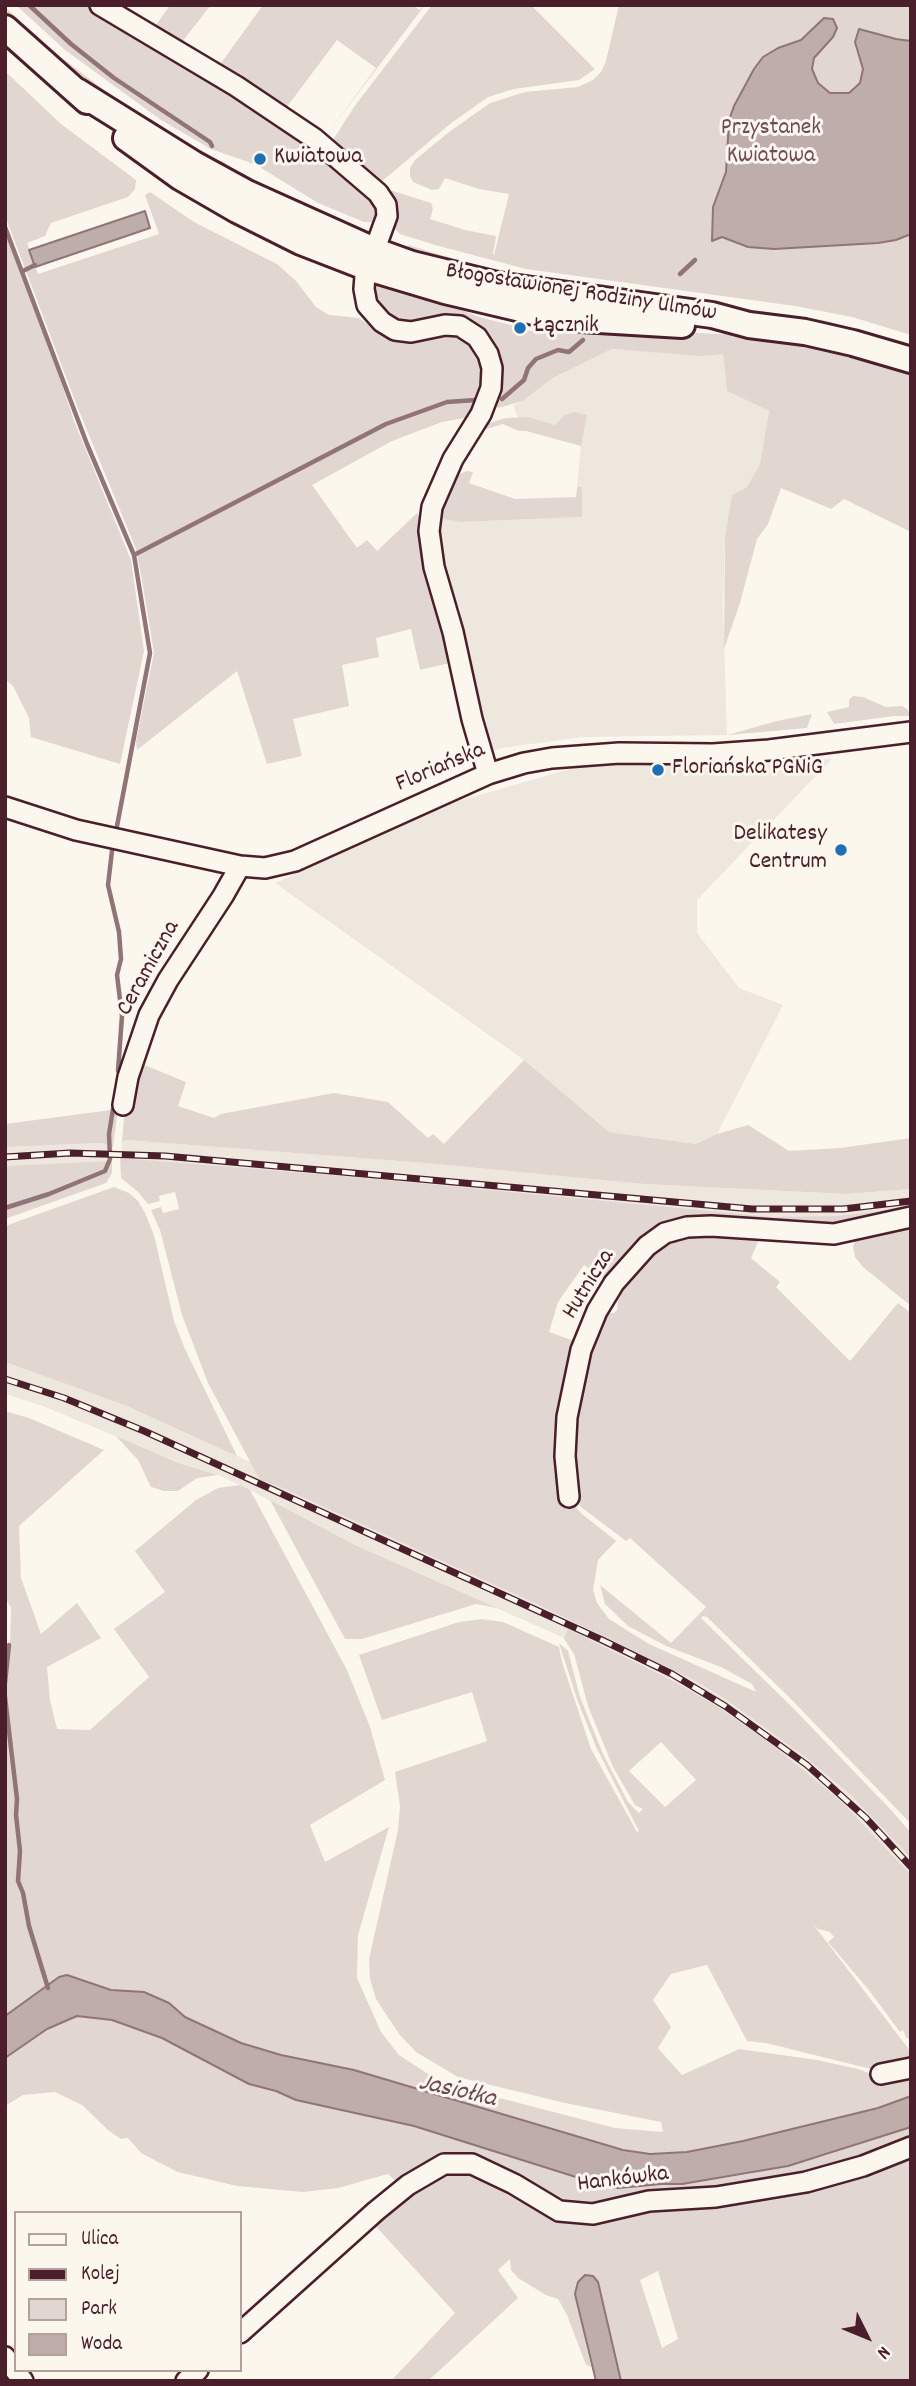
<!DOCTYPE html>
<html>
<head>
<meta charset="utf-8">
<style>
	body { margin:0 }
	#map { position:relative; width:916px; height:2386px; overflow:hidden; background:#fbf7ec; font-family:Dekko,sans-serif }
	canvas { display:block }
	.frame { position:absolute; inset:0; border:7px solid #4a1f2b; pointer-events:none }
	.legend { position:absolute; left:14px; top:2211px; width:228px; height:161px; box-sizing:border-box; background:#fbf7ec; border:2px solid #b4a19f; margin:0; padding:9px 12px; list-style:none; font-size:21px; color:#4a1f2b }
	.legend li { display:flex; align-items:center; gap:14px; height:35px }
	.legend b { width:35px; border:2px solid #b4a19f }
	.north { position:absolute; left:832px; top:2302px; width:70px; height:70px; -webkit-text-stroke:5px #fbf7ec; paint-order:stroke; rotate:133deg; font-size:19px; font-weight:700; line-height:28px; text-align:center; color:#4a1f2b }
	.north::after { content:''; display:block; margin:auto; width:24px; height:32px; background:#4a1f2b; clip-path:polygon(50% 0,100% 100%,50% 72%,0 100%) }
</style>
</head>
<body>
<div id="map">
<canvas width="916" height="2386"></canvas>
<div class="frame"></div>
<ul class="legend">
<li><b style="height:9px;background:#fbf7ec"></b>Ulica</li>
<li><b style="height:9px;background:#4a1f2b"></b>Kolej</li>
<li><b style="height:19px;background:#e2d7d0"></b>Park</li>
<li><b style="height:19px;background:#bfadaa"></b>Woda</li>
</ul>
<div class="north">N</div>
</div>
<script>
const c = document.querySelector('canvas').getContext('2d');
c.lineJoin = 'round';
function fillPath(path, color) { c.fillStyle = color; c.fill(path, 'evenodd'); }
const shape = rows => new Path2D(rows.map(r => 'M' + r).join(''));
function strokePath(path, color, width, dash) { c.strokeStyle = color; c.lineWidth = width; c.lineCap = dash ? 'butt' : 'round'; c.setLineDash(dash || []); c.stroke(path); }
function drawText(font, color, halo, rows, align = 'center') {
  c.font = font + ' Dekko,sans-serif'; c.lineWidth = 6; c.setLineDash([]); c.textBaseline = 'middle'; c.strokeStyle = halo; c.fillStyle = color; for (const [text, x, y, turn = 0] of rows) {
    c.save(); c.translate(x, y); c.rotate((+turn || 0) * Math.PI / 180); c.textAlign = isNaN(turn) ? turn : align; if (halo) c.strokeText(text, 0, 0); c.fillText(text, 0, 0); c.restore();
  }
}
fillPath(shape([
	[612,349,701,355,723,354,727,391,769,411,760,464,747,487,732,495,725,536,723,607,727,735,583,737,501,748,489,752,461,646,460,607,454,607,437,550,436,518,460,522,582,517,581,487,577,487,581,443,574,412,564,415,555,425,529,417,518,418,513,405,523,401,553,378],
	[832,759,697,900,697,933,739,988,783,1005,717,1134,696,1144,608,1132,524,1060,275,883,455,802,584,765],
	[126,1140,425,1163,644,1184,846,1194,911,1189,911,1213,812,1223,121,1164,122,1142],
	[101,1143,113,1147,112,1161,109,1162,5,1166,5,1147],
	[5,1362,127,1406,195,1436,628,1640,748,1710,851,1789,911,1854,911,1881,692,1695,355,1545,250,1490,218,1475,180,1463,43,1406,5,1394]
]), '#eee7de');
fillPath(shape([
	[16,5,93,5,290,127,381,208,375,222,364,222,318,203,258,166,264,159,259,155,254,164,211,149,161,120,65,50],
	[170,5,211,5,178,47,152,31],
	[263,5,413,5,419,10,425,5,324,138,376,68,337,40,286,108,216,70],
	[432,5,531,5,595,69,579,80,514,89,488,97,450,124,380,183,333,147,333,140,354,107],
	[619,5,911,5,911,335,852,317,795,306,526,269,435,245,400,234,395,229,393,216,397,213,387,192,393,191,431,203,433,209,430,219,465,230,496,236,493,254,494,255,509,194,479,189,445,178,439,189,432,190,413,182,410,176,410,168,415,160,449,132,490,103,525,92,578,87,593,80,601,72,606,61],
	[5,7,61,57,117,100,189,146,203,155,226,163,225,165,195,157,96,93,5,17],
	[5,71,61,124,136,180,135,189,128,197,51,223,45,236,27,243,38,274,159,234,145,195,150,192,194,222,277,264,296,281,316,307,329,315,359,318,386,337,411,341,450,331,463,334,482,360,485,374,471,417,442,422,392,441,312,485,357,548,367,540,377,551,417,513,422,519,454,662,420,670,411,629,376,638,379,657,342,665,349,706,293,719,302,756,267,764,237,671,137,750,136,741,154,653,142,580,136,549,77,406,5,216],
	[5,233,49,345,74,421,131,560,144,651,120,764,31,737,29,718,13,686,5,679],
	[408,245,464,262,548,280,823,320,905,342,911,345,911,351,568,290,406,252],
	[374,282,439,301,479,317,515,326,514,329,532,331,534,326,552,329,574,327,781,337,911,370,911,532,844,499,831,509,781,488,768,524,757,539,740,603,724,649,725,536,732,495,747,487,760,464,769,411,727,391,723,354,701,356,612,349,553,378,523,401,498,408,493,402,489,341,410,326,382,315,370,288],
	[574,412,587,415,581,446,526,431,519,431,503,424,477,432,470,446,471,456,464,450,482,425,506,418,529,417,555,425,564,415],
	[466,471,473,472,469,483,515,499,576,497,577,487,582,487,582,517,460,522,436,518,452,478],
	[853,696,863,697,886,707,902,706,907,709,911,716,894,716,834,724,827,712,849,707,849,700],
	[812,714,807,728,727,735,777,721],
	[524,1060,609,1132,696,1144,717,1134,748,1125,789,1151,840,1148,911,1138,911,1189,846,1194,644,1184,425,1163,126,1140,122,1142,124,1118,142,1064,186,1082,178,1106,214,1118,221,1114,334,1093,388,1102,428,1138,433,1134,444,1144],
	[118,1109,113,1147,101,1143,5,1147,5,1124],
	[120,1158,343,1176,772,1217,839,1216,911,1207,911,1214,829,1229,704,1222,671,1227,649,1239,631,1257,591,1315,587,1318,608,1282,584,1265,558,1302,549,1332,577,1342,583,1326,586,1328,572,1371,565,1408,563,1459,565,1490,569,1500,582,1514,616,1541,598,1560,593,1590,597,1603,609,1619,649,1644,756,1692,752,1684,721,1667,666,1646,628,1626,605,1604,600,1585,671,1643,706,1607,630,1538,626,1541,581,1507,572,1493,569,1463,572,1402,582,1355,591,1332,601,1314,614,1313,617,1310,620,1283,644,1253,669,1235,694,1229,762,1233,751,1258,780,1282,776,1287,850,1361,898,1303,911,1313,911,1824,793,1701,707,1617,703,1616,701,1618,794,1709,892,1811,911,1833,911,1858,851,1795,808,1759,730,1702,696,1681,541,1606,280,1487,260,1480,208,1383,182,1315,160,1230,151,1210,161,1207,163,1213,179,1209,175,1192,159,1196,160,1201,148,1204,138,1192,121,1178],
	[112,1161,112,1173,106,1183,5,1219,5,1166],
	[114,1187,129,1193,138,1201,145,1213,154,1235,174,1321,185,1349,237,1456,127,1406,5,1362,5,1226],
	[911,1221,911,1306,863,1267,855,1257,853,1247,855,1240,860,1237],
	[5,1411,29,1418,104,1450,19,1526,21,1578,41,1634,77,1603,101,1638,47,1667,50,1700,57,1729,90,1730,149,1677,114,1629,165,1592,135,1551,196,1500,218,1488,240,1485,250,1490,347,1670,370,1727,385,1780,310,1825,325,1862,389,1827,358,1935,357,1978,381,2032,399,2055,442,2083,615,2128,663,2132,661,2122,565,2103,458,2077,416,2052,399,2034,376,1999,370,1979,369,1959,398,1830,400,1806,395,1772,487,1741,472,1692,382,1720,359,1655,459,1622,482,1619,503,1622,559,1647,562,1662,591,1749,637,1832,639,1831,596,1747,577,1699,559,1643,568,1651,580,1697,603,1754,628,1802,639,1813,643,1809,635,1805,613,1767,588,1706,574,1654,564,1639,568,1629,673,1681,715,1705,765,1739,842,1802,911,1875,911,2041,906,2037,903,2030,900,2032,868,1989,828,1942,834,1937,830,1932,818,1929,813,1924,911,2052,911,2065,875,2070,766,2043,747,2041,707,1965,671,1974,653,2000,671,2027,658,2048,682,2075,739,2049,817,2060,858,2069,882,2078,911,2071,911,2096,878,2108,743,2141,687,2152,650,2154,597,2144,354,2070,281,2055,241,2043,185,2017,169,2003,144,1992,110,1990,67,1975,59,1977,5,2016,5,1646,10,1648,11,1608,5,1597],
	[661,1742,696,1780,665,1807,629,1771],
	[116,1436,179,1463,218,1475,197,1478,178,1491,164,1491,151,1487,138,1460],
	[270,1500,355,1545,497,1608,476,1604,362,1639,345,1639],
	[77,2016,112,2020,162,2038,249,2084,276,2091,296,2100,414,2126,595,2183,618,2188,662,2184,682,2184,749,2174,821,2157,911,2127,911,2145,804,2179,611,2205,558,2207,481,2164,401,2186,388,2174,338,2188,303,2192,237,2186,178,2172,158,2162,141,2153,128,2138,121,2139,108,2130,82,2105,55,2092,23,2095,5,2106,5,2058,47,2029],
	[911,2150,911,2381,621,2381,598,2282,593,2276,585,2275,578,2282,575,2294,591,2367,586,2365,567,2315,558,2299,546,2295,518,2278,511,2270,510,2259,498,2270,518,2298,428,2381,391,2381,455,2313,372,2222,445,2169,476,2170,543,2207,717,2200],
	[658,2271,678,2339,662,2348,640,2280]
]), '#e2d7d0');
const water = shape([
	[824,18,833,19,837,28,833,37,814,58,812,69,818,83,830,93,849,93,860,83,863,69,855,42,859,29,896,39,911,41,911,234,896,240,878,243,774,249,748,247,722,237,712,241,713,207,726,172,729,120,734,106,754,69,763,57,778,48,801,40,824,18],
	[145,211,150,228,35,267,29,250,145,211],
	[67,1975,111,1990,144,1992,169,2003,185,2017,241,2043,281,2055,354,2070,623,2150,650,2154,687,2152,743,2141,878,2108,911,2096,911,2127,788,2166,682,2184,662,2184,618,2188,595,2183,414,2126,296,2100,276,2091,249,2084,162,2038,112,2020,77,2016,47,2029,5,2058,5,2016,59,1977,67,1975],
	[585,2275,593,2276,598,2282,621,2381,596,2381,575,2294,578,2282,585,2275]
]);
fillPath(water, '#bfadaa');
strokePath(water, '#907477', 2);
strokePath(shape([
	[29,5,71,44,114,78,210,142,212,146],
	[5,227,87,444,134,555,150,653,117,826],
	[23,271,35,265],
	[680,274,695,260],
	[502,399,524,380,528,368,536,359,558,350,569,352,583,340],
	[134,555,386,424,447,402,476,400],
	[112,851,108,885,119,932,121,959,117,975,122,1016,118,1071],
	[5,1208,49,1194,105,1171,110,1159,109,1134,113,1109],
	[5,1683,9,1645],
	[5,1697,17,1799,16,1815,20,1851,18,1881,23,1893,29,1926,48,1988]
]), '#907477', 4.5);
const minor = shape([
	[100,5,236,86,315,139,378,193,386,205,387,216,365,276,364,289,367,305,382,322,395,330,411,332,445,325,460,326,477,337,488,354,492,368,491,388,481,414,453,459,432,507,429,531,434,567,453,632,472,719,488,774],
	[5,807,76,830,240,866,265,868,295,861,488,774,524,763,552,758,619,753,713,754,769,750,911,732],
	[123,1105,128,1077,149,1015,168,980,223,896,240,866],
	[569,1497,565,1456,567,1417,581,1350,597,1311,614,1283,647,1246,665,1233,687,1227,711,1226,834,1234,911,1217],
	[881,2074,911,2068],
	[240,2333,376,2211,408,2185,444,2164,472,2164,514,2184,559,2211,593,2214,649,2201,716,2197,806,2182,863,2166,911,2147],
	[5,2357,23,2381],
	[186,2381,198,2370]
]);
const major = shape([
	[5,28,87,101],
	[77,91,194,164,247,193,376,251,412,264,497,285,712,315,749,325,805,332,853,343,911,360],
	[126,138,180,177,237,210,301,242,368,268,445,291,538,313,582,319,682,325]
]);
strokePath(minor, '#4a1f2b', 24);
strokePath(major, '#4a1f2b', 30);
strokePath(minor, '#fbf7ec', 19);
strokePath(major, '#fbf7ec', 24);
const rail = shape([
	[5,1157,70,1153,165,1156,752,1209,843,1209,911,1201],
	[5,1379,64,1398,144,1431,602,1640,672,1674,725,1706,807,1765,866,1818,911,1867]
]);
strokePath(rail, '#4a1f2b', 7);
strokePath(rail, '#fbf7ec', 4.5, [13]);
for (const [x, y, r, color] of [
	[260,159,7,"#1f6fb2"],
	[520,328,7,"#1f6fb2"],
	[658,770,7,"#1f6fb2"],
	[841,850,7,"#1f6fb2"]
]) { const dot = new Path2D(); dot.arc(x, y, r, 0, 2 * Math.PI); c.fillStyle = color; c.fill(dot); strokePath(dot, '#fbf7ec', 2.5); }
drawText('24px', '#704d54', '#fbf7ec', [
	["Przystanek",771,130],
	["Kwiatowa",771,158]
]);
drawText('24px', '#4a1f2b', '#fbf7ec', [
	["Kwiatowa",274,159],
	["Łącznik",534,328],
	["Floriańska PGNiG",672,770],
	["Delikatesy",827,836,"right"],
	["Centrum",827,864,"right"]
], 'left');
drawText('24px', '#4a1f2b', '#fbf7ec', [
	["Błogosławionej Rodziny Ulmów",581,294,9],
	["Floriańska",441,769,-23],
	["Ceramiczna",150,969,-61],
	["Hutnicza",590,1285,-58],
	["Hankówka",623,2181,-7]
]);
drawText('italic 26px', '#6d4a51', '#fbf7ec', [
	["Jasiołka",457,2093,13]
]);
</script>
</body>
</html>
